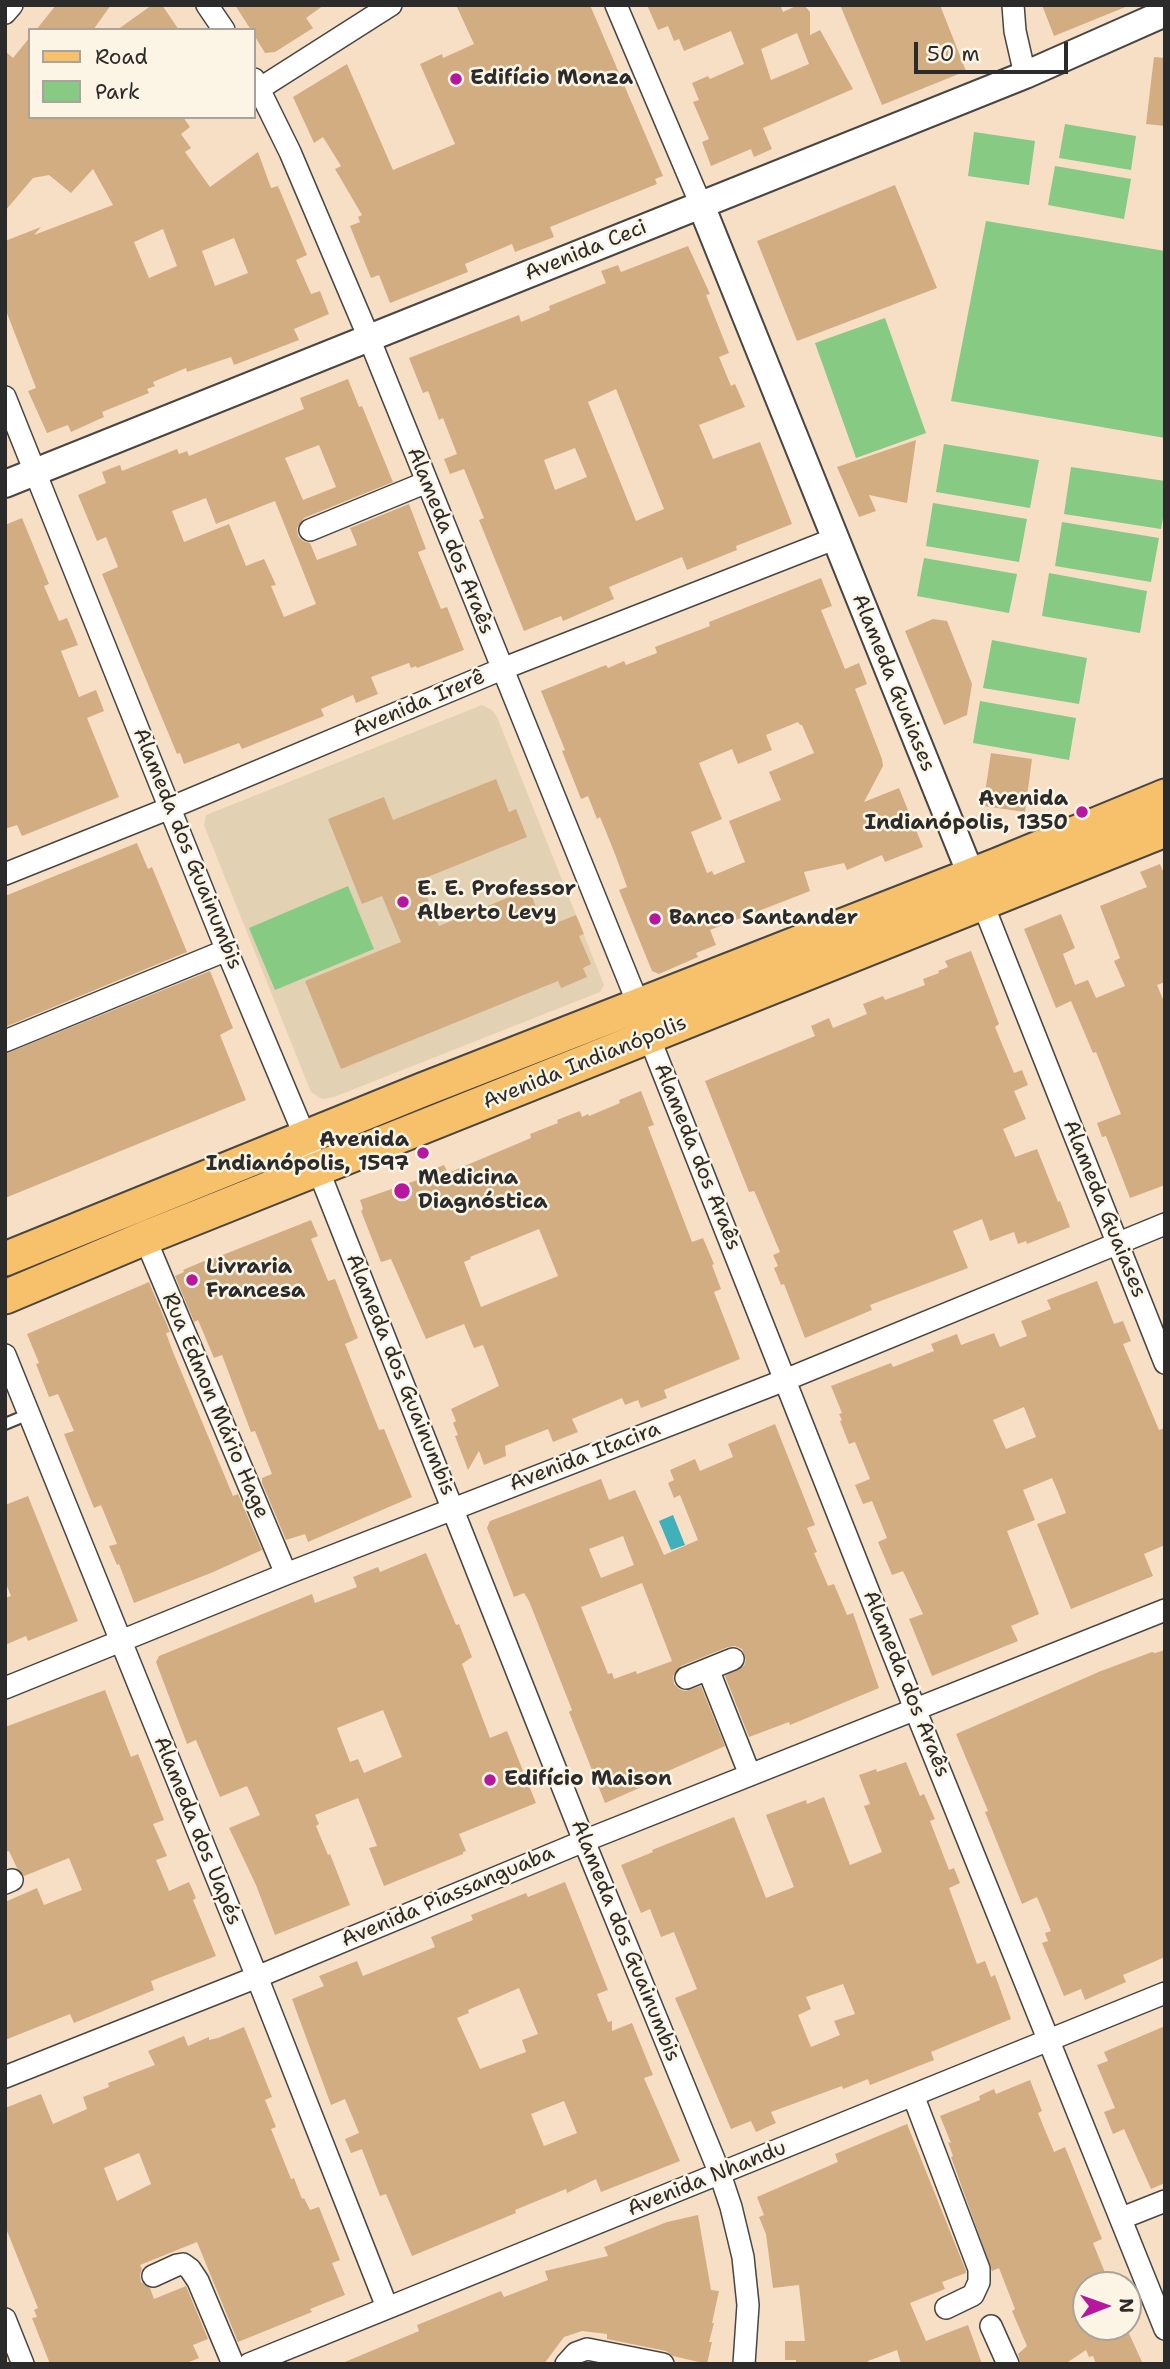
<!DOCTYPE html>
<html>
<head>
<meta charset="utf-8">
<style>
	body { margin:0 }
	#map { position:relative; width:1170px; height:2369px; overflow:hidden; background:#f6dfc5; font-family:"Shantell Sans",sans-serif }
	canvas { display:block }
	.frame { position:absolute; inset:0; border:7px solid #2b2b2b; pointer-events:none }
	.legend { position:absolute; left:28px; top:28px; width:228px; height:91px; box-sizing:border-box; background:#fcf5e5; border:2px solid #a8a49b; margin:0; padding:9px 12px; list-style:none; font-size:21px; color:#2b2b2b }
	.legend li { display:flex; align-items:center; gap:14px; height:35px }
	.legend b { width:35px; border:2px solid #a8a49b }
	.north { position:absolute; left:1072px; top:2271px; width:70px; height:70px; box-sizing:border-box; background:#fcf5e5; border:2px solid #a8a49b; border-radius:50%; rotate:89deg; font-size:19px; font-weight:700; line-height:28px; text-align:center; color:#2b2b2b }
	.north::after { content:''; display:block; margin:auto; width:24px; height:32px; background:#b5179e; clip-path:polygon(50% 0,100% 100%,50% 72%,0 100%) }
	.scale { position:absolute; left:914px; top:42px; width:154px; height:32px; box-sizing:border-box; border:4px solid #2b2b2b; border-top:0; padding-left:9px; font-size:21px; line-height:24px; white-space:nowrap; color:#2b2b2b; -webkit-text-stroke:5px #fcf5e5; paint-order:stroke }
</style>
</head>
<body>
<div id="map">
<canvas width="1170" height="2369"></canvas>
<div class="frame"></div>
<ul class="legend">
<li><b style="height:9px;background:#f7c06b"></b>Road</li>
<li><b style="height:19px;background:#86ca84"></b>Park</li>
</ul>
<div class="north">N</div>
<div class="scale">50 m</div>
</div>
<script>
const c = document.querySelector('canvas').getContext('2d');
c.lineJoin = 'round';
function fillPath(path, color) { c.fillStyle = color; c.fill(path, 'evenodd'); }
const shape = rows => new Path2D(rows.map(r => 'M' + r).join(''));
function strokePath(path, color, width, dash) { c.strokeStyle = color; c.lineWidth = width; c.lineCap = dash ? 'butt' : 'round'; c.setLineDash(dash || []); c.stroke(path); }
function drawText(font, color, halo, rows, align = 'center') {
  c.font = font + ' "Shantell Sans",sans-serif'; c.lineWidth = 5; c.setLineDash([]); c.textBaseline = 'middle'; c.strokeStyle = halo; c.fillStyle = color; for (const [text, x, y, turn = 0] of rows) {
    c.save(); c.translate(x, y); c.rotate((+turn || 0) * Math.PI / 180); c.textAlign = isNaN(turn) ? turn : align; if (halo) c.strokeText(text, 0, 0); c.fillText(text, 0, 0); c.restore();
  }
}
fillPath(shape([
	[482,705,492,710,497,717,604,985,600,992,334,1097,322,1099,311,1092,204,825,206,815]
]), '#e3d1b4');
fillPath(shape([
	[1065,124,1136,136,1131,170,1059,158],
	[974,132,1035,141,1029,185,968,176],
	[1055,166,1131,179,1124,219,1048,205],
	[986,221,1165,251,1165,438,951,401],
	[885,318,926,433,856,458,815,343],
	[944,444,1039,460,1030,508,936,492],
	[1071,467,1165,481,1165,507,1161,529,1064,514],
	[933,503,1027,519,1019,562,926,546],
	[1062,522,1159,538,1151,582,1055,566],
	[924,558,1017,574,1009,613,917,596],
	[1049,573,1147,591,1140,633,1042,616],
	[992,640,1087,658,1079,704,983,688],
	[980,701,1076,718,1069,760,973,743],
	[348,886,374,949,275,990,249,928]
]), '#86ca84');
fillPath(shape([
	[673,1515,685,1545,671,1550,659,1521]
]), '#40b0ba');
fillPath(shape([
	[56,5,111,5,93,30,36,30],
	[152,5,162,5,179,30,117,30],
	[235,5,324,5,306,18,313,28,275,52,265,53,254,35,254,30,251,30],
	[456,5,590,5,663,176,655,179,657,184,550,227,554,237,515,252,512,244,465,264,468,272,390,303,379,275,371,278,350,226,360,222,358,217,362,215,335,169,341,166,323,137,314,143,293,97,347,64,393,170,455,144,420,64,442,54,443,58,474,44],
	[647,5,780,5,783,12,798,5,804,5,810,12,810,35,820,30,853,89,763,128,772,149,754,157,751,149,711,166,702,142,709,139,693,102,699,100,692,83,708,76,710,79,744,64,731,31,684,51,679,39,674,41,668,26,658,30],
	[797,33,809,64,771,80,761,49],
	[840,5,940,5,966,71,882,105],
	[1042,5,1128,5,1128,6,1054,36],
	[30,37,30,117,183,117,190,127,181,134,191,148,185,152,210,187,258,152,271,188,278,186,307,255,296,260,311,294,320,291,329,314,294,329,299,340,234,365,231,357,187,372,186,368,153,382,155,386,147,389,149,393,102,412,104,417,71,432,68,425,47,433,28,391,36,388,5,308,5,241,41,227,34,235,113,205,93,169,71,193,49,175,33,178,5,211,5,51,13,58],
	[163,229,177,266,149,278,134,242],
	[234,238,248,273,215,286,202,251],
	[1154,57,1165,58,1165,126,1146,124],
	[895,185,937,288,797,341,757,241],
	[688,246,710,294,706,295,729,353,719,357,731,386,735,384,745,407,699,425,713,459,760,442,792,524,736,546,737,550,687,570,682,557,609,587,614,599,563,621,561,616,524,631,479,520,484,518,464,469,450,474,444,459,457,454,443,418,439,420,428,391,423,393,409,358,519,315,521,322,550,310,549,306,606,283,601,271,618,265,621,272],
	[616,389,664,509,636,521,588,402],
	[575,448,587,477,555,490,544,460],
	[348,379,359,407,362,406,393,482,304,518,297,528,298,536,303,541,310,543,317,560,357,545,350,528,409,504,426,549,418,552,441,609,447,607,464,650,417,668,416,666,411,668,409,663,371,677,378,694,356,703,353,695,321,709,324,716,242,749,239,743,184,764,180,753,177,754,102,574,118,567,106,537,97,541,78,495,106,483,102,472,120,465,122,471,177,449,179,454,187,451,189,456,304,409,300,398],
	[319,445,336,487,303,500,285,458],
	[206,498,216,524,275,501,316,604,284,617,271,586,276,585,264,559,246,566,229,524,184,542,172,511],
	[916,440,907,503,869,495,876,511,859,517,837,467],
	[22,518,49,584,44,586,59,621,67,618,78,645,61,651,79,697,96,690,104,711,87,718,119,797,22,836,17,825,5,829,5,525],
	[821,578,832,606,821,610,845,669,859,663,867,684,855,689,882,759,883,766,864,802,899,788,923,847,885,862,882,855,847,870,844,863,804,872,810,891,710,930,716,945,696,953,698,957,659,974,652,971,619,890,627,887,615,854,600,817,597,819,588,796,581,799,562,751,565,750,541,691,606,665,608,668,624,661,626,665,657,653,655,647,710,626,709,622],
	[798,722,800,725,802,725,814,753,769,772,781,800,729,821,745,862,714,875,712,871,707,873,691,832,722,819,699,763,732,749,738,764,772,750,766,735],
	[933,619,947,621,972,684,967,715,944,725,905,631],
	[991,753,1032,759,1025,812,983,806],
	[496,779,509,812,516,809,527,837,420,880,439,926,529,889,544,928,576,915,584,934,579,936,591,964,583,968,587,977,561,988,558,981,341,1069,305,981,401,942,382,896,362,904,328,819,384,797,393,820],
	[137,843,148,869,152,867,187,952,5,1027,5,896],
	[1160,864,1165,876,1165,982,1157,985,1165,1004,1165,1185,1130,1198,1106,1136,1102,1137,1097,1123,1121,1114,1096,1052,1093,1053,1071,1001,1056,1008,1024,929,1061,914,1075,948,1063,954,1075,985,1088,980,1096,998,1125,986,1114,961,1120,958,1100,906,1147,887,1140,872],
	[971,951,999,1024,995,1027,1014,1073,1022,1070,1028,1085,1014,1091,1026,1119,1003,1129,1015,1157,1037,1149,1058,1202,1060,1201,1070,1227,1027,1244,1026,1241,1018,1244,1014,1232,990,1241,982,1219,953,1231,968,1268,870,1305,872,1310,805,1338,784,1284,781,1285,774,1268,778,1266,773,1255,780,1252,756,1195,754,1191,749,1192,705,1081,815,1036,811,1026,829,1018,833,1028,867,1014,863,1004,883,996,885,1000,925,985,923,979,939,973,938,971,948,967,945,961],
	[210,971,233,1028,220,1035,246,1100,5,1198,5,1054],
	[641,1091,654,1125,648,1127,692,1242,703,1238,714,1264,712,1265,721,1289,714,1292,740,1359,664,1390,667,1398,641,1408,638,1400,625,1405,622,1398,572,1419,578,1432,553,1442,548,1429,505,1446,506,1456,484,1465,479,1451,468,1470,455,1436,458,1435,453,1423,456,1421,451,1409,499,1386,483,1345,474,1348,464,1324,426,1339,391,1259,381,1262,361,1211,363,1209,360,1200,429,1176,427,1172,444,1165,448,1173,531,1138,530,1134,558,1123,557,1120,580,1111,582,1117,588,1114,589,1116,620,1103,619,1100],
	[539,1229,558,1276,481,1307,464,1262,471,1259,470,1257],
	[311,1220,318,1236,311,1239,328,1281,335,1279,358,1338,345,1344,379,1430,384,1429,412,1497,308,1542,305,1534,286,1540,262,1483,262,1478,272,1474,255,1431,251,1432,222,1355,214,1358,198,1320,194,1322,175,1276,184,1272,183,1270,204,1261,205,1262],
	[1097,1281,1114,1324,1123,1321,1131,1341,1123,1344,1159,1430,1165,1428,1165,1545,1144,1554,1153,1576,1071,1609,1037,1524,1066,1513,1058,1492,1052,1478,1023,1490,1035,1520,1007,1531,1039,1614,1011,1626,1018,1641,932,1676,909,1619,923,1614,903,1571,892,1575,878,1542,887,1538,872,1501,863,1504,855,1485,870,1479,855,1442,849,1444,840,1421,842,1420,839,1414,842,1413,831,1386,891,1363,893,1367,934,1351,931,1344,957,1334,961,1345,994,1333,1000,1347,1027,1336,1021,1321,1051,1309,1047,1300],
	[1024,1407,1036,1437,1006,1449,993,1420],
	[149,1282,170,1332,166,1333,173,1352,233,1496,238,1494,262,1550,211,1573,134,1603,119,1564,117,1565,109,1546,117,1544,101,1505,94,1508,64,1434,74,1431,58,1394,49,1397,36,1364,39,1363,27,1334],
	[775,1424,815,1525,807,1528,817,1552,814,1553,828,1586,834,1584,847,1615,853,1613,879,1688,790,1725,789,1722,749,1737,725,1676,744,1666,746,1660,742,1649,735,1646,728,1647,681,1666,673,1676,674,1684,679,1689,685,1691,701,1686,725,1746,652,1778,653,1782,605,1803,569,1712,572,1710,529,1601,524,1593,514,1597,487,1528,490,1521,601,1479,609,1500,635,1490,664,1555,698,1540,680,1495,674,1498,668,1483,674,1480,670,1470,695,1459,700,1471,733,1457,728,1444],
	[623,1536,634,1565,601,1578,589,1549],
	[642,1583,672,1661,637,1674,636,1671,614,1679,612,1673,608,1674,581,1607],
	[28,1496,78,1621,28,1641,26,1636,5,1645,5,1598,11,1596,5,1581,5,1505],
	[426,1553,456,1625,459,1624,472,1657,462,1664,490,1738,507,1731,536,1803,459,1834,466,1851,463,1852,463,1854,384,1886,369,1848,377,1846,358,1798,315,1815,319,1824,316,1826,328,1855,330,1854,350,1905,275,1935,256,1885,229,1828,260,1815,247,1786,220,1797,196,1740,187,1744,156,1662,159,1656,312,1594,315,1603,357,1587,353,1577,378,1567,380,1572],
	[383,1710,402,1757,364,1773,358,1759,350,1762,337,1728],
	[1165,1650,1165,1957,1123,1975,1126,1982,1085,2000,1081,1989,1064,1996,1042,1943,1048,1941,1045,1933,1051,1931,1037,1897,1022,1904,985,1812,988,1811,956,1734,1101,1671,1152,1652,1155,1653],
	[105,1690,131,1757,138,1754,164,1820,153,1824,167,1856,156,1860,169,1891,189,1882,196,1898,193,1900,216,1956,151,1981,154,1990,74,2023,70,2014,5,2040,5,1902,37,1888,44,1905,82,1890,69,1858,24,1876,17,1868,9,1851,5,1852,5,1727],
	[906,1762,920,1796,924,1794,935,1819,930,1821,949,1870,954,1868,960,1883,949,1888,977,1964,985,1961,991,1977,995,1975,1011,2019,931,2052,934,2060,870,2085,868,2079,843,2089,842,2086,771,2112,776,2123,756,2132,751,2121,731,2129,675,1998,697,1989,674,1932,661,1937,650,1909,641,1913,621,1865,653,1852,652,1850,734,1817,766,1898,794,1887,766,1815,806,1800,807,1804,824,1797,850,1865,882,1852,864,1806,870,1804,859,1775,876,1769,877,1772],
	[843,1984,855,2014,834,2021,840,2035,811,2047,798,2015,811,2009,806,1997],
	[565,1882,608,1990,597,1994,608,2022,612,2021,612,2031,632,2023,653,2075,644,2078,680,2161,601,2192,596,2179,567,2193,566,2189,515,2210,516,2213,412,2256,386,2194,380,2196,362,2149,351,2153,345,2139,359,2133,345,2099,331,2105,292,1999,324,1986,319,1976,357,1961,363,1976,435,1947,431,1937,473,1920,471,1915,526,1893,528,1897],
	[519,1988,538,2034,522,2040,526,2052,480,2069,457,2018,469,2013,468,2010],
	[564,2101,577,2133,544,2146,531,2114],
	[1165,2026,1165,2183,1151,2189,1124,2129,1113,2134,1104,2112,1115,2108,1097,2065,1108,2061,1104,2052],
	[244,2027,272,2097,265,2100,276,2127,271,2129,291,2179,294,2178,302,2199,304,2198,310,2210,319,2207,340,2260,332,2263,345,2295,310,2309,312,2312,238,2342,197,2242,140,2265,142,2269,140,2275,141,2282,150,2288,154,2299,186,2286,208,2339,193,2345,199,2358,184,2364,50,2364,32,2318,37,2317,34,2310,38,2308,5,2226,5,2108,41,2094,53,2124,87,2109,83,2097,109,2087,108,2083,155,2065,148,2051,184,2036,188,2046,209,2037,209,2040,218,2038],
	[139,2153,151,2184,117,2201,104,2168],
	[1030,2080,1042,2111,1038,2113,1054,2152,1065,2147,1102,2239,1093,2243,1110,2285,1086,2285,1086,2327,1126,2327,1143,2364,1096,2364,1093,2356,1089,2357,1086,2350,1065,2364,1021,2364,1018,2354,1027,2346,1012,2311,1015,2309,999,2268,992,2271,951,2157,953,2156,948,2142,951,2143,940,2116,980,2100,979,2096,994,2089,996,2094],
	[907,2124,966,2271,966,2273,942,2282,945,2289,910,2303,926,2341,968,2325,982,2364,901,2364,897,2350,868,2361,868,2364,796,2364,796,2360,785,2360,785,2341,805,2341,799,2285,773,2288,766,2234,759,2217,764,2215,757,2197,838,2162,835,2154],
	[698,2215,711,2290,719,2291,712,2323,714,2323,709,2342,712,2342,707,2364,673,2356,666,2351,607,2339,607,2334,582,2331,564,2337,544,2364,340,2364,419,2331,417,2325,501,2291,504,2297,548,2280,545,2271,608,2256,604,2247,667,2222]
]), '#d3ad82');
const service = shape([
	[5,1424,29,1414]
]);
const minor = shape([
	[207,5,224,30],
	[616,5,701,205],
	[1013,5,1015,31,1025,75],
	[5,13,12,5],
	[254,79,290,152,369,338,639,1006],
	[259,89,391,5],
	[5,397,227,951,306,1139,584,1841,720,2174,731,2207,743,2257,748,2305,744,2364],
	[310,530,427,482],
	[5,874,170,808,502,669,834,539],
	[982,902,1165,1363],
	[649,1037,915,1709,1165,2329],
	[5,1041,227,950],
	[145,1238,286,1574],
	[5,1355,257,1977,387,2307],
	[708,1669,750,1775],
	[686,1678,733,1659],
	[5,1688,286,1574,785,1380,1165,1224],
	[5,1883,12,1880],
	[5,2077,257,1977,584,1841,1165,1610],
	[913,2095,979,2269,979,2282,973,2295,946,2308],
	[1122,2218,1165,2201],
	[153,2276,177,2265,183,2264,190,2269,198,2281,233,2364],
	[5,2319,23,2364],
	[991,2326,1008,2364],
	[249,2364,1165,1993],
	[566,2364,576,2353,587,2349,663,2364]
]);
const tertiary = shape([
	[701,205,978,892],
	[5,484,1025,75,1165,13]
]);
const primary = shape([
	[5,1259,422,1090,997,865,1165,796],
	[5,1297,145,1238,1165,830]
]);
strokePath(service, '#494642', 14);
strokePath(minor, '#494642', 24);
strokePath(tertiary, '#494642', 30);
strokePath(primary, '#494642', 37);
strokePath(service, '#fff', 10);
strokePath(minor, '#fff', 21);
strokePath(tertiary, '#fff', 26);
strokePath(primary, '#f7c06b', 33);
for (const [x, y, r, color] of [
	[456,79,7,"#b5179e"],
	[1082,812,7,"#b5179e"],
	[403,902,7,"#b5179e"],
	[655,919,7,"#b5179e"],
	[423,1153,7,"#b5179e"],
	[402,1191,9,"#b5179e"],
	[192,1280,7,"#b5179e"],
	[490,1780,7,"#b5179e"]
]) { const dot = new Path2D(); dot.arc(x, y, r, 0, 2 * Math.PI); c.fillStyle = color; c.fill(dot); strokePath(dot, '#fcf5e5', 2.5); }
drawText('bold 21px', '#2b2b2b', '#fcf5e5', [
	["Edifício Monza",470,79],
	["Avenida",1068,800,"right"],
	["Indianópolis, 1350",1068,824,"right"],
	["E. E. Professor",417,890],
	["Alberto Levy",417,914],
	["Banco Santander",669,919],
	["Avenida",409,1141,"right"],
	["Indianópolis, 1597",409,1165,"right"],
	["Medicina",418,1179],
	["Diagnóstica",418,1203],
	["Livraria",206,1268],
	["Francesa",206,1292],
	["Edifício Maison",504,1780]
], 'left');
drawText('21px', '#2b2b2b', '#fcf5e5', [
	["Avenida Ceci",586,251,-22],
	["Alameda dos Araês",450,541,68],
	["Alameda Guaiases",893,683,68],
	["Avenida Irerê",419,704,-23],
	["Alameda dos Guainumbis",187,849,68],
	["Avenida Indianópolis",585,1063,-22],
	["Alameda dos Araês",697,1157,68],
	["Alameda Guaiases",1104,1209,68],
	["Alameda dos Guainumbis",400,1375,68],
	["Rua Edmon Mário Hage",215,1406,67],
	["Avenida Itacira",585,1457,-21],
	["Alameda dos Araês",906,1684,68],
	["Alameda dos Uapés",197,1831,68],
	["Avenida Piassanguaba",448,1897,-23],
	["Alameda dos Guainumbis",625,1941,68],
	["Avenida Nhandu",707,2179,-22]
]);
</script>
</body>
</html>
